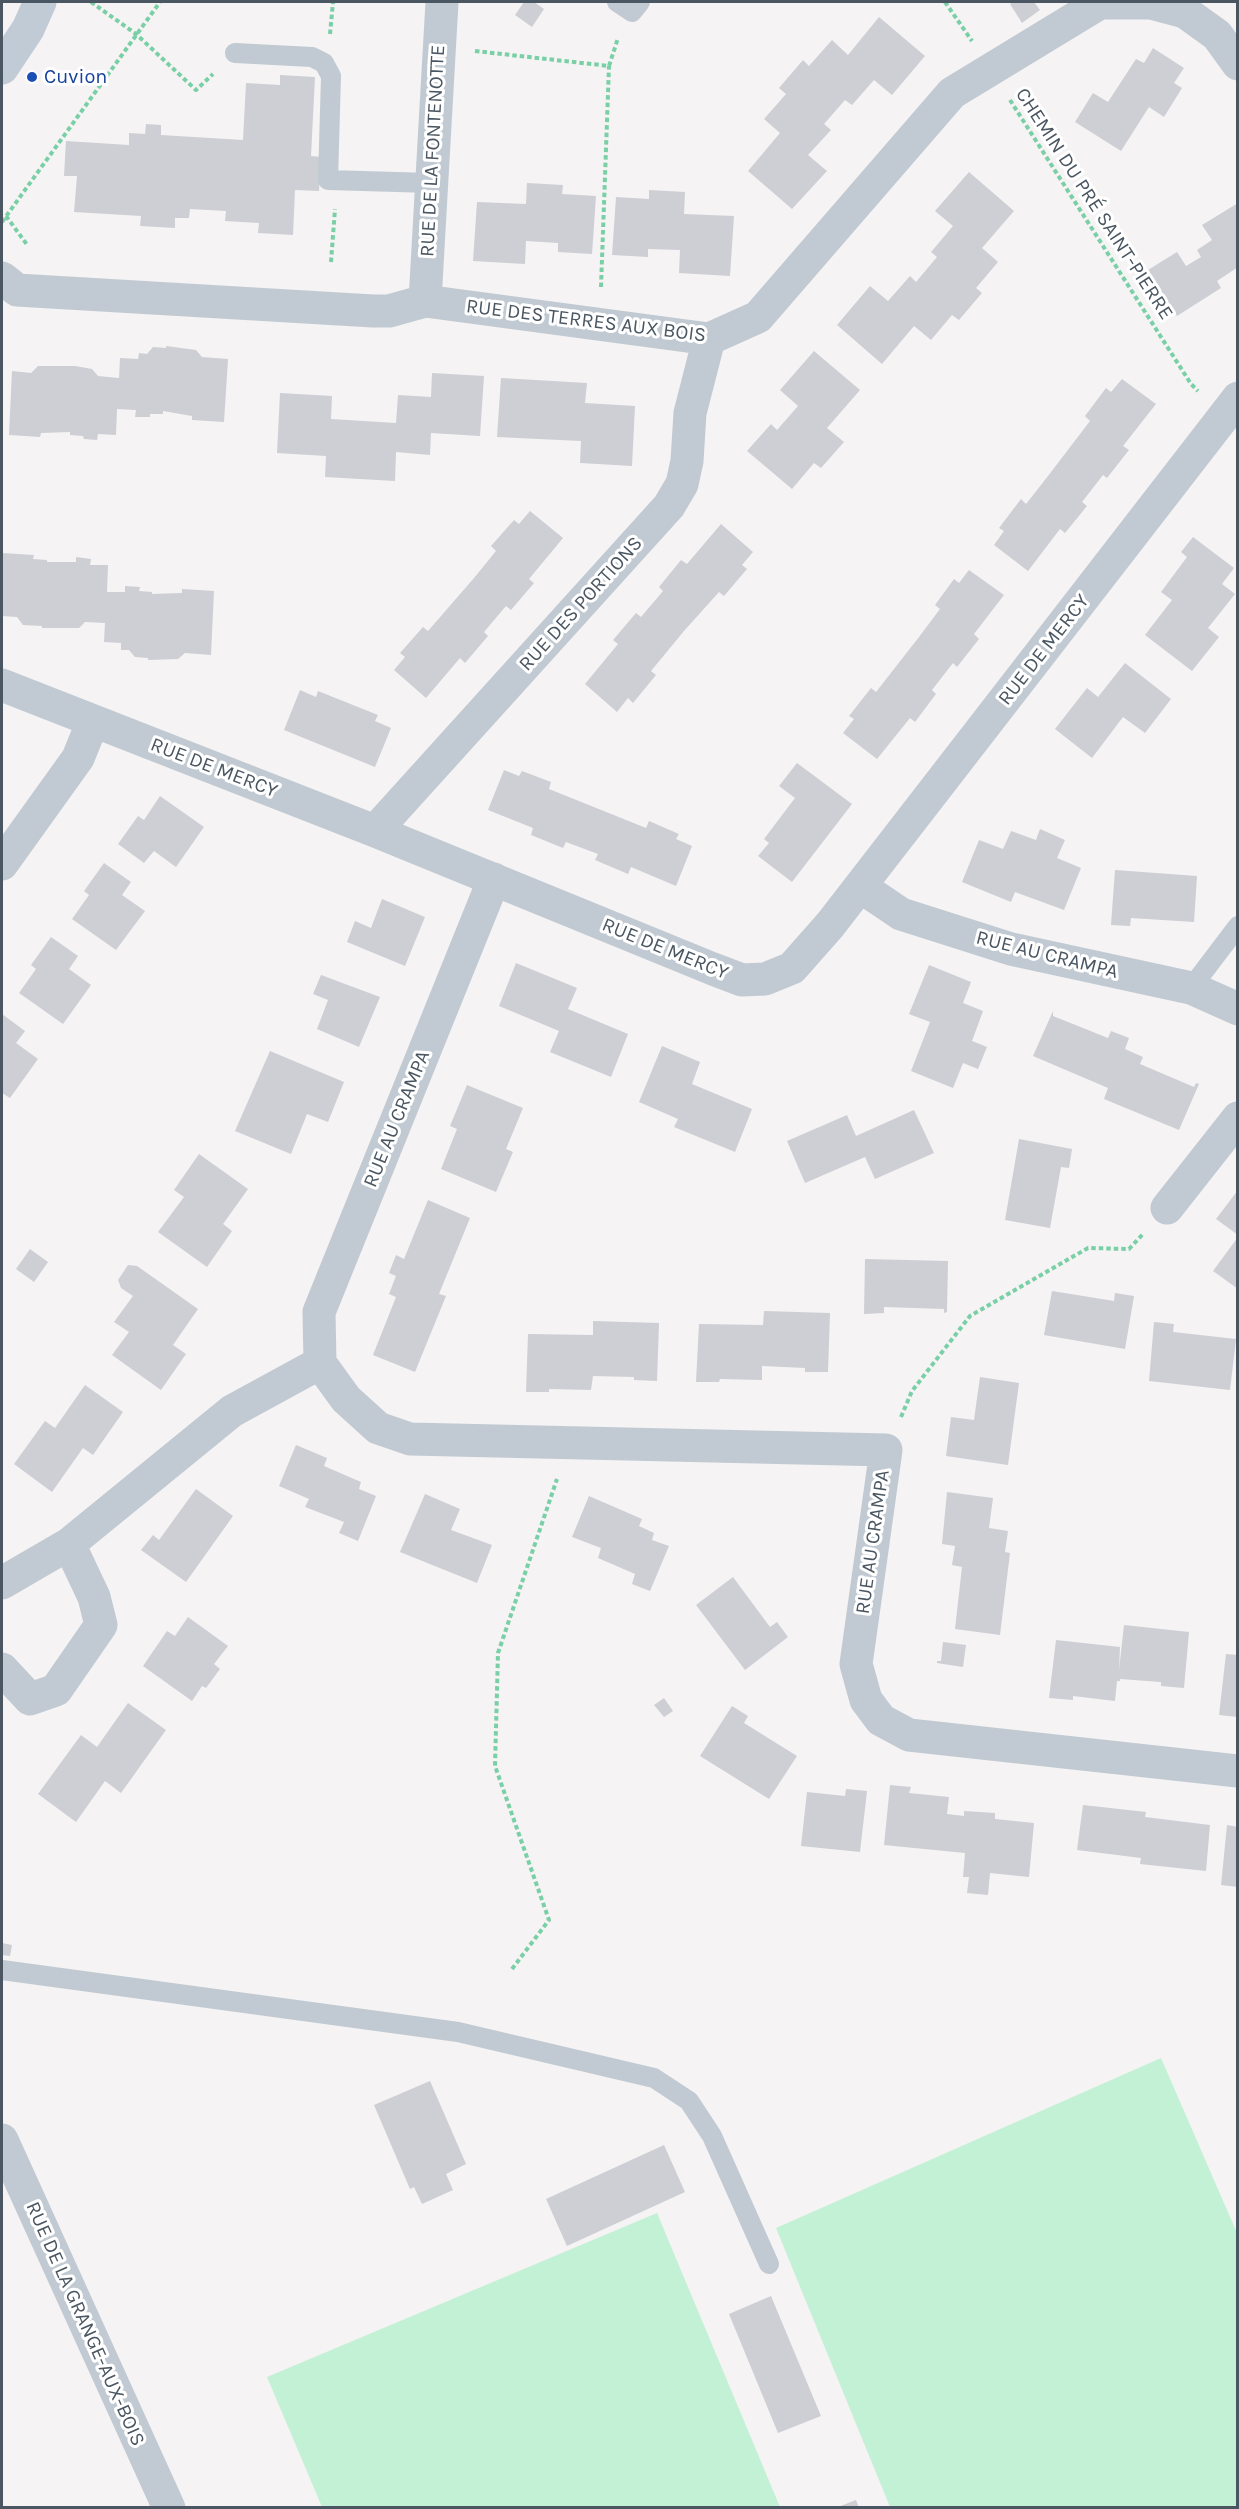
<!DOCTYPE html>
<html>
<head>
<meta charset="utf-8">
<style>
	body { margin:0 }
	#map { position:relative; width:1239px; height:2509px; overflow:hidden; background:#f5f3f3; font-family:Karla,sans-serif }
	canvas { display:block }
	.frame { position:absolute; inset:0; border:3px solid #4a5661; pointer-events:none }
</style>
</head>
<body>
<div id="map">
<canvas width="1239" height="2509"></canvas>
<div class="frame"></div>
</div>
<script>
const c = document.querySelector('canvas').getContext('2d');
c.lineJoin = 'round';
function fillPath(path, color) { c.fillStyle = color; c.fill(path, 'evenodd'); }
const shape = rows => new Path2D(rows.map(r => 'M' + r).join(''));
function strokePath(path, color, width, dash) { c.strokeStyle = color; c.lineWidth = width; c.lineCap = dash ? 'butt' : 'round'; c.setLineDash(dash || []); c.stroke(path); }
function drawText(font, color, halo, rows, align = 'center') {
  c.font = font + ' Karla,sans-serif'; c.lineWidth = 6; c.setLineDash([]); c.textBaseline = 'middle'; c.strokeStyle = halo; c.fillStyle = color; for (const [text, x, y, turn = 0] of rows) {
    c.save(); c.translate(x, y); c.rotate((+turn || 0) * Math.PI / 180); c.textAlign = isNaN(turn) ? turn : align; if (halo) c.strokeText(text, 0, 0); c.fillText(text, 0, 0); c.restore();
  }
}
fillPath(shape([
	[1161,2058,1237,2233,1237,2507,890,2507,776,2228],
	[657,2213,780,2507,322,2507,267,2377]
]), '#c3f1d5');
fillPath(shape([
	[524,2,534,2,544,9,532,27,515,15],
	[1013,2,1034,2,1040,10,1022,23,1010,4],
	[879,17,925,56,892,95,874,80,852,105,845,100,824,124,831,130,808,155,827,171,792,209,748,171,780,133,764,119,786,94,779,88,803,60,809,66,832,40,848,55],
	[1153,48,1184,68,1174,83,1182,88,1164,117,1149,107,1121,151,1075,122,1093,93,1108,102,1136,59,1144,63],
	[280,75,315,77,311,156,321,157,319,191,295,190,293,235,258,233,259,223,225,221,226,211,190,209,189,218,175,218,175,228,140,226,141,216,74,212,77,176,64,176,66,141,129,145,129,133,145,134,146,124,161,125,161,135,243,140,246,83,280,85],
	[969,172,1014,211,982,248,998,262,976,288,982,293,959,320,952,315,931,340,914,326,882,364,837,325,870,286,888,301,910,276,916,282,937,257,931,252,953,226,935,211],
	[527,183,563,185,562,194,596,196,592,254,558,252,558,243,526,241,525,264,473,261,477,202,526,204],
	[649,190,685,192,684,214,734,216,730,276,679,273,680,250,648,249,648,257,612,255,616,197,649,199],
	[1238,203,1238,267,1217,281,1221,288,1177,316,1148,270,1177,252,1186,266,1201,257,1197,250,1212,240,1202,225],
	[166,346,196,350,202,357,228,359,224,422,192,420,192,416,163,411,163,414,150,414,150,417,135,417,136,410,117,409,116,435,98,434,97,440,84,439,83,436,70,435,70,432,41,433,40,437,9,435,12,371,31,373,38,366,75,366,92,369,98,376,119,378,120,358,138,359,139,353,147,354,153,347,166,348],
	[814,351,860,390,827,428,844,442,821,468,814,463,792,489,747,451,771,424,777,430,798,406,780,390],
	[432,373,484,376,480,436,431,433,430,455,396,452,395,481,325,477,326,456,277,453,280,393,332,396,331,419,396,423,398,395,431,397],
	[501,378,587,383,585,403,635,406,632,466,580,463,581,441,497,437],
	[1122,379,1156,404,1123,446,1129,450,1107,478,1103,475,1082,502,1087,506,1065,533,1060,529,1028,571,994,545,1004,531,999,528,1021,499,1026,504,1048,476,1090,421,1085,416,1106,388,1111,392],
	[530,511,563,538,529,579,534,583,511,610,506,606,484,632,488,636,465,663,460,658,426,698,394,670,405,657,400,653,423,627,428,631,474,578,496,551,491,546,514,520,519,524],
	[721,524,753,552,742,565,747,569,724,596,719,592,684,631,651,671,656,675,633,703,628,698,617,712,585,684,618,644,613,640,636,613,641,617,663,591,659,587,681,560,687,564],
	[1193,537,1234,568,1222,584,1235,594,1208,628,1219,637,1192,671,1145,635,1172,600,1161,592,1187,557,1181,552],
	[2,553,34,555,33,559,47,560,47,562,76,562,76,557,91,559,90,565,108,565,107,592,125,592,125,586,140,587,139,591,152,592,152,594,182,593,182,589,214,591,211,655,185,653,178,659,148,660,148,658,135,657,129,650,121,650,121,643,104,642,105,623,85,622,79,628,42,628,42,626,23,625,17,617,2,616],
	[969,570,1004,595,974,634,979,639,957,667,953,663,932,690,936,694,915,722,910,718,877,759,843,733,854,719,849,716,871,688,876,692,919,637,940,609,935,605,954,579,959,583],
	[1125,663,1171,699,1145,733,1123,717,1092,758,1055,729,1087,688,1098,697],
	[300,690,316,697,318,691,378,715,375,721,391,728,375,767,284,730],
	[797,763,852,804,792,882,758,856,769,843,764,839,795,798,779,786],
	[504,770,519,776,522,771,551,782,549,789,646,828,649,821,679,834,676,839,692,846,676,886,631,867,628,874,595,860,598,854,566,842,563,848,531,835,533,828,488,810],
	[160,796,204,827,176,867,154,851,144,863,118,844,138,816,144,820],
	[1040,829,1065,840,1057,858,1081,868,1064,910,1015,892,1011,902,962,882,979,840,1003,849,1011,831,1036,840],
	[104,863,131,882,122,895,145,911,116,950,72,919,89,895,84,891],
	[1115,870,1197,876,1194,922,1131,918,1130,926,1111,925],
	[382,899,425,917,405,966,347,942,355,921,371,928],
	[51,937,78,956,69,969,91,985,63,1024,19,993,36,969,31,965],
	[516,963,577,988,568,1009,628,1034,611,1077,550,1052,559,1031,499,1006],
	[929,965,971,982,963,1003,983,1011,972,1041,987,1047,978,1069,963,1063,953,1088,911,1071,930,1022,909,1014],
	[321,975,380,997,359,1047,317,1029,328,1000,313,994],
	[1053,1011,1053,1016,1108,1038,1111,1031,1129,1038,1125,1049,1143,1057,1140,1064,1194,1087,1196,1083,1199,1084,1179,1130,1104,1099,1108,1088,1033,1056],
	[2,1014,25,1031,16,1043,38,1059,10,1098,2,1093],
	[662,1046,700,1062,692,1084,752,1109,735,1152,674,1127,678,1119,639,1102],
	[270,1051,344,1082,328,1122,307,1114,291,1154,235,1131],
	[467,1085,523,1108,506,1149,513,1152,496,1192,441,1169,457,1129,450,1126],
	[914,1110,934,1153,875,1179,865,1157,805,1183,787,1141,847,1115,856,1136],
	[1019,1139,1072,1149,1069,1168,1061,1167,1050,1228,1005,1220],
	[199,1154,248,1189,223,1224,232,1231,207,1267,158,1232,184,1197,174,1190],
	[1238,1190,1238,1235,1216,1219],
	[428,1200,470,1218,439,1294,446,1296,415,1372,373,1355,396,1297,389,1294,396,1276,389,1273,396,1255,404,1259],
	[1238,1237,1238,1289,1213,1271],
	[30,1249,48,1262,34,1282,16,1269],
	[865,1259,948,1261,947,1312,944,1313,944,1309,884,1307,884,1313,864,1314],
	[128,1265,137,1266,198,1309,173,1345,186,1354,161,1390,112,1355,129,1332,114,1322,133,1296,121,1288,118,1280],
	[1052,1291,1114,1301,1115,1293,1134,1296,1125,1349,1044,1335],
	[764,1311,830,1313,828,1372,805,1372,805,1368,762,1366,762,1380,720,1379,719,1382,696,1382,699,1324,763,1325],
	[593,1321,659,1323,657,1381,634,1380,634,1377,593,1376,591,1390,549,1389,549,1392,526,1392,528,1334,593,1335],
	[1154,1322,1174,1324,1173,1332,1236,1339,1230,1390,1149,1381],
	[980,1377,1019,1383,1008,1465,946,1456,951,1417,974,1420],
	[85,1385,123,1412,93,1455,83,1448,52,1492,14,1464,45,1421,55,1428],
	[296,1445,327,1458,324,1466,361,1482,359,1489,376,1496,358,1541,339,1533,344,1522,305,1507,309,1499,279,1486],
	[196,1489,233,1516,186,1582,141,1550,153,1535,159,1540],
	[947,1492,993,1498,989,1528,1008,1531,1005,1552,1010,1553,1000,1635,955,1629,962,1567,952,1565,955,1546,942,1544],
	[425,1494,460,1509,451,1530,492,1545,477,1583,400,1552],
	[589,1496,642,1519,639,1526,654,1533,652,1540,669,1546,650,1591,632,1584,635,1574,598,1558,601,1548,572,1537],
	[733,1577,770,1627,777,1622,788,1637,745,1670,696,1605],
	[188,1617,228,1646,214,1664,220,1669,206,1688,202,1686,192,1701,143,1666,167,1631,175,1636],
	[1124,1625,1189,1632,1184,1688,1161,1686,1161,1682,1120,1679,1120,1681,1117,1681,1115,1701,1073,1696,1073,1700,1049,1698,1056,1640,1120,1647,1119,1670],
	[943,1642,966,1645,963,1667,937,1663,937,1661,941,1661],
	[1226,1654,1238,1655,1238,1717,1219,1715],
	[664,1698,673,1711,664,1717,654,1705],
	[128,1703,166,1730,121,1793,105,1781,76,1822,38,1794,81,1735,97,1747],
	[732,1706,748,1716,744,1723,797,1756,769,1799,700,1756],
	[890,1785,911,1787,909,1793,949,1797,947,1814,964,1816,964,1811,995,1813,995,1819,1034,1823,1029,1877,990,1873,988,1895,967,1893,969,1877,963,1877,965,1853,884,1845],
	[846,1789,867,1791,860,1852,801,1846,807,1792,845,1796],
	[1083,1805,1146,1812,1145,1817,1210,1825,1206,1871,1140,1864,1141,1858,1077,1850],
	[1227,1825,1238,1827,1238,1887,1221,1885],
	[2,1943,12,1945,10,1956,2,1955],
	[430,2081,466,2164,446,2174,453,2190,422,2204,414,2187,410,2189,374,2105],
	[664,2145,685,2192,567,2246,546,2199],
	[771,2296,821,2416,778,2433,729,2314],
	[856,2500,859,2508,838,2508,838,2507]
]), '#cdcfd5');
strokePath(shape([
	[91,2,136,34,196,90,213,74],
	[945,2,972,41],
	[330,34,333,2],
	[475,51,609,66,618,38],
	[1010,100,1191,384,1198,391],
	[6,216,28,246],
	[2,222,160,2],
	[331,262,335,209],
	[601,287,609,66],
	[901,1417,912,1391,970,1316,1088,1248,1129,1249,1144,1233],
	[512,1969,549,1920,495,1766,498,1653,557,1479]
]), '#7ad0a6', 4, [4.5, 3]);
strokePath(shape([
	[617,2,632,12,640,2],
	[235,53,312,57,324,63,331,76,328,180,431,183],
	[1191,988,1238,926],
	[2,1970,458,2032,654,2078,689,2101,712,2136,769,2264]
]), '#c1cad2', 20);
strokePath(shape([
	[2,278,17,290,373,311,389,311,425,301,709,339,758,317,952,93,1100,3,1151,3,1185,12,1217,35,1238,64],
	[425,301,442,2],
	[2,685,375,831,713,969,742,980,765,979,792,968,830,925,1238,398],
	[375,831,669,506,682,484,687,461,690,413,709,339],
	[2,864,78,758,93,721],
	[494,879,319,1312,320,1363,346,1399,378,1428,410,1439,886,1450,856,1664,866,1700,881,1720,909,1735,1238,1771],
	[861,887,901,914,1011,949,1191,988,1238,1009],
	[1167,1208,1238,1118],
	[2,1583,69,1544,232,1411,320,1363],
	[2,1669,30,1699,56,1690,101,1625,94,1597,69,1544],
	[2,2140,169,2508]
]), '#c1cad2', 33);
strokePath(shape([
	[2,68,28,29,40,2]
]), '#c1cbd6', 33);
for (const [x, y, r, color] of [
	[32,77,6,"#1a4fb4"]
]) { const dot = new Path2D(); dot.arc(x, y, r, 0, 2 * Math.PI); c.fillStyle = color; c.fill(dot); strokePath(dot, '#fff', 2); }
drawText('20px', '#164399', '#fff', [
	["Cuvion",44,77]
], 'left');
drawText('20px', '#4a5661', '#fff', [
	["RUE DE LA FONTENOTTE",433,151,-87],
	["CHEMIN DU PRÉ SAINT-PIERRE",1094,204,57],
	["RUE DES TERRES AUX BOIS",586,321,7],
	["RUE DES PORTIONS",581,604,-48],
	["RUE DE MERCY",1044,650,-52],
	["RUE DE MERCY",214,768,21],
	["RUE DE MERCY",665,949,22],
	["RUE AU CRAMPA",1047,955,14],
	["RUE AU CRAMPA",397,1119,-68],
	["RUE AU CRAMPA",873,1542,-82],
	["RUE DE LA GRANGE-AUX-BOIS",85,2324,66]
]);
</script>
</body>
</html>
